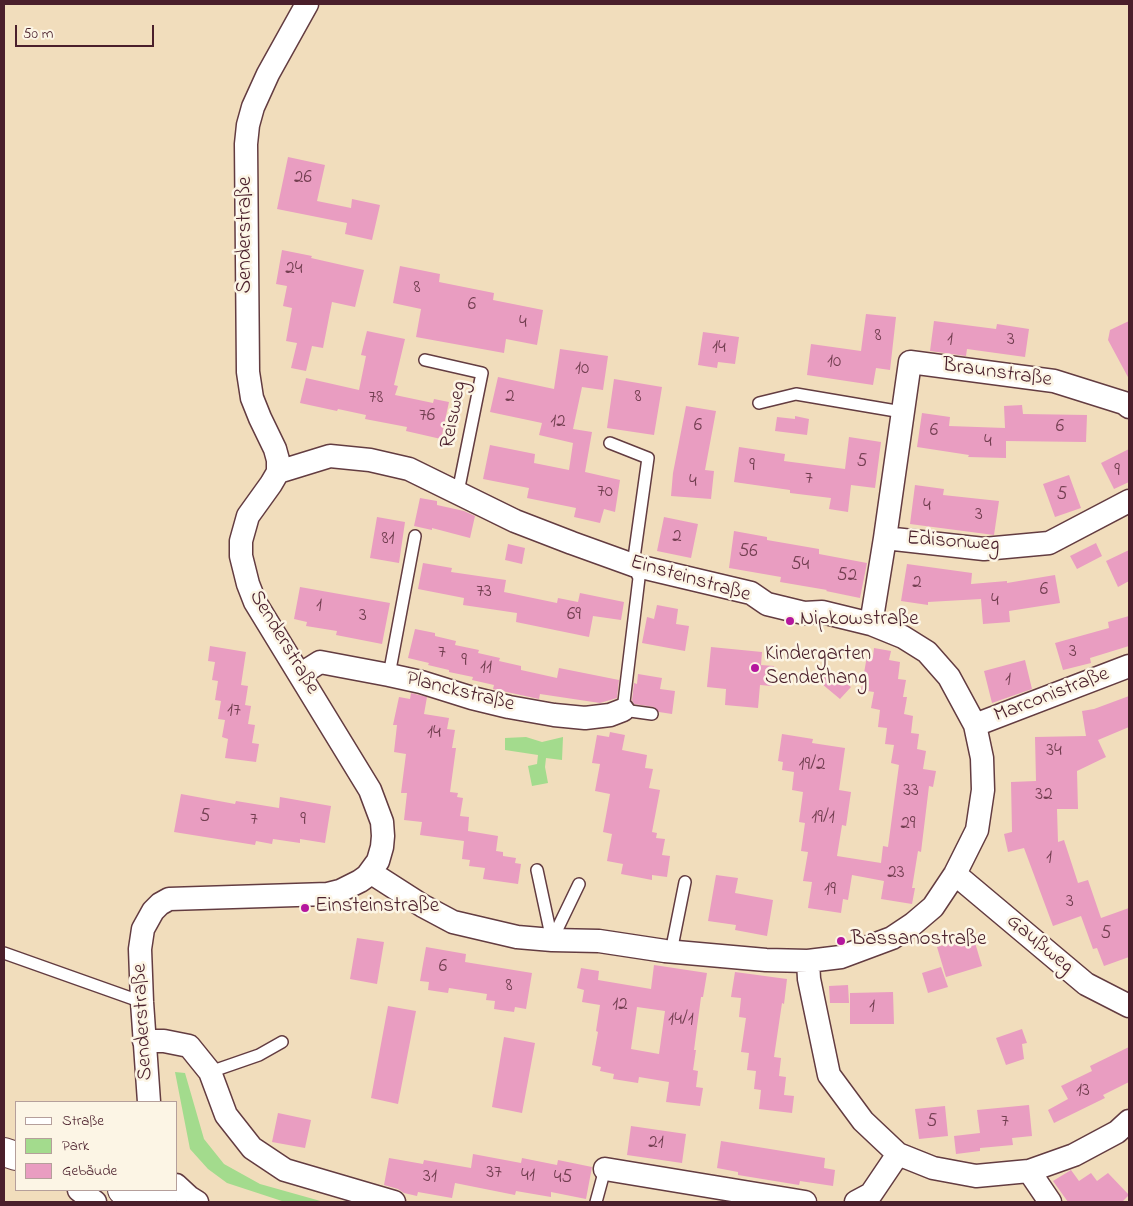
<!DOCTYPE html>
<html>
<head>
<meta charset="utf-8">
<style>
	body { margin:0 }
	#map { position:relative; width:1133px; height:1206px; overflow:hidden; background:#f1ddbc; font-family:"Indie Flower",sans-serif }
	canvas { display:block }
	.frame { position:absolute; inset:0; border:5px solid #4a1f2b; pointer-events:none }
	.legend { position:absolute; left:15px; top:1101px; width:162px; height:90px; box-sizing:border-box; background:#fcf5e5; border:1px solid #b59f9b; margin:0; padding:6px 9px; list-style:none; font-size:15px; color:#4a1f2b }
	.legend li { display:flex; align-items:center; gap:10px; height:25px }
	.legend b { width:25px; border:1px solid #b59f9b }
	.scale { position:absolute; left:15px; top:25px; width:139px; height:22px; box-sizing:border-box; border:2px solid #4a1f2b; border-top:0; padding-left:6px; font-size:15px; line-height:18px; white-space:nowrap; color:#4a1f2b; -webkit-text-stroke:4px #fcf5e5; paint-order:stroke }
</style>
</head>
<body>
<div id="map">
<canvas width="1133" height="1206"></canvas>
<div class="frame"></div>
<ul class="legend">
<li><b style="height:6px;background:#fff"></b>Straße</li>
<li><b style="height:14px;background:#a3db8d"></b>Park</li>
<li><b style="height:14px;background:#e99dc1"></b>Gebäude</li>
</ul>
<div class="scale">50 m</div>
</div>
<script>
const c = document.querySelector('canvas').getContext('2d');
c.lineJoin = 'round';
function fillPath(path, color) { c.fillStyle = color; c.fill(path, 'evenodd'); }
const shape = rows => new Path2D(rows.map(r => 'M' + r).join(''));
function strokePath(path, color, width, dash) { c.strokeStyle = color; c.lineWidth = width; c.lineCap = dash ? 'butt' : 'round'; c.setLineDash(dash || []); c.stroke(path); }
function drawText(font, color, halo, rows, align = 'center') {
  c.font = font + ' "Indie Flower",sans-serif'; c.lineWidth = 5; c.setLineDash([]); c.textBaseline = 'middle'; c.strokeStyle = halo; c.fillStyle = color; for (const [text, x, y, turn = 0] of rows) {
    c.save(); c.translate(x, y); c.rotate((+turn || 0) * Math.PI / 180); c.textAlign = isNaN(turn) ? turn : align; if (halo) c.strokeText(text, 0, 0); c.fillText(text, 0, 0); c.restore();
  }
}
fillPath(shape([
	[526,737,542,742,563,737,562,760,546,758,545,767,548,783,532,786,528,766,537,764,538,755,505,750,505,738],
	[175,1072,185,1073,204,1139,224,1164,260,1184,324,1202,285,1202,227,1183,208,1169,190,1149]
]), '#a3db8d');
fillPath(shape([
	[288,157,325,165,317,201,351,208,352,199,380,205,372,240,345,234,347,223,277,209],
	[282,250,312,256,311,258,364,270,355,307,332,302,323,348,312,346,306,371,291,368,297,343,286,341,292,308,283,306,287,286,276,284],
	[400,266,440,274,439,282,494,293,493,300,543,310,537,345,506,339,504,353,416,337,421,309,393,303],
	[866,314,896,317,890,370,876,368,873,385,807,375,811,344,861,351],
	[934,321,996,329,997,324,1029,329,1025,357,967,349,966,356,930,351],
	[1129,321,1129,379,1108,340,1110,330],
	[367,331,405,339,394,385,398,386,395,395,433,403,434,399,449,402,441,439,406,431,407,427,365,419,366,415,338,409,337,411,300,403,306,378,359,390,366,356,361,355],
	[703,332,739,337,735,364,718,362,717,368,698,365],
	[560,349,608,356,603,390,582,387,573,429,592,432,585,472,620,480,615,512,604,509,600,523,574,517,576,508,527,498,529,488,483,479,490,445,535,454,534,463,569,470,573,443,539,435,542,423,490,412,498,377,554,389],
	[614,379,662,387,654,435,607,428],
	[1022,405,1023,414,1087,415,1086,442,1006,441,1006,458,968,457,969,455,917,447,922,413,950,417,949,426,1005,428,1004,406],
	[686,406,716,411,705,470,714,471,711,499,671,496,673,473],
	[795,416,809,419,807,435,775,431,777,417,795,419],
	[849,437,881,442,875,488,851,485,848,512,829,509,831,498,790,493,790,490,734,482,739,447,785,454,784,461,845,469],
	[1129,449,1129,482,1114,489,1101,463],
	[1069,475,1081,508,1055,517,1043,484],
	[915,485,944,489,943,495,999,501,994,535,910,524],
	[420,498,437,501,437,505,464,511,475,516,470,538,432,528,432,530,414,526],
	[377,517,405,522,399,563,370,558],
	[664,517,698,524,691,558,657,551],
	[734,531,767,537,767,540,819,549,819,554,867,563,860,598,826,591,827,590,780,582,781,577,729,568],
	[1096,543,1102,556,1077,569,1070,556],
	[508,544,525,548,522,564,505,560],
	[1129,550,1129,581,1118,587,1106,561],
	[423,563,452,568,451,572,506,580,504,592,557,603,558,598,578,602,580,593,624,602,621,620,593,616,589,637,516,622,517,613,463,605,464,598,418,589],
	[907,564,972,573,971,584,1007,581,1007,583,1055,575,1060,603,1009,611,1010,622,983,624,981,599,928,602,928,605,901,601],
	[300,587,390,603,382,644,336,635,337,631,306,626,307,622,294,619],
	[657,605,678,609,676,624,689,626,685,651,642,643,647,617,654,619],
	[1129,616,1129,646,1090,658,1091,663,1063,670,1055,643,1109,628,1108,622],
	[415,629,435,633,435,636,456,641,455,645,479,650,478,653,500,658,499,661,521,666,521,670,557,678,559,668,619,680,617,698,600,703,540,694,539,699,493,689,494,685,472,680,473,677,449,672,449,670,428,665,429,663,408,658],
	[210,646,246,652,241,685,248,686,245,705,251,706,248,724,255,725,252,743,259,744,256,762,225,758,228,739,222,737,225,720,218,719,221,701,215,700,218,681,212,680,215,662,208,661],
	[711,647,762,652,761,665,774,666,772,686,760,685,758,708,725,705,726,689,707,687],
	[874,648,891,651,889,660,900,662,898,679,906,680,903,697,907,697,904,714,913,716,911,733,919,734,917,749,926,751,923,769,936,771,933,787,929,786,921,852,918,851,912,888,915,888,912,904,881,899,884,881,852,875,848,900,843,899,841,913,808,908,812,882,803,881,808,852,801,851,805,823,799,822,803,792,792,790,794,772,782,770,783,762,778,761,782,734,813,739,812,743,845,748,839,790,851,792,846,826,842,825,837,856,881,863,883,846,888,847,899,765,891,763,894,745,885,744,887,728,878,727,880,710,871,708,874,692,861,690,867,656,873,657],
	[1025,660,1032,689,992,703,984,671],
	[826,666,851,687,840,699,816,679],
	[638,674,662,678,660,689,675,691,672,714,659,712,654,707,634,704,632,700,634,683,637,684],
	[411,693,427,697,424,714,449,718,447,729,455,730,452,748,456,748,450,792,458,793,457,797,463,798,460,816,469,817,468,831,498,836,496,851,503,852,503,856,516,858,515,863,521,864,518,884,483,879,485,868,469,866,470,860,462,859,464,841,420,835,422,822,404,820,407,793,401,793,406,754,394,752,397,725,393,725,399,697,410,699],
	[1129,696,1129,727,1098,740,1106,757,1077,771,1078,809,1057,809,1058,842,1064,840,1078,883,1088,880,1101,918,1129,908,1129,957,1104,966,1097,948,1093,949,1081,916,1053,926,1024,848,1008,852,1004,834,1012,832,1011,782,1036,781,1035,737,1086,736,1082,711,1094,709],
	[610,732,625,735,622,750,647,755,645,768,653,769,649,788,660,790,652,832,657,833,656,838,665,839,662,855,670,856,667,877,652,875,652,880,621,874,623,864,607,861,612,834,603,832,610,794,595,791,600,764,592,763,597,735,609,737],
	[181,794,235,804,236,801,279,808,280,797,331,806,325,843,300,839,300,843,273,839,272,844,256,841,255,845,174,832],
	[716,875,738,878,735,893,773,900,767,936,735,930,736,925,708,921],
	[973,936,982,966,946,977,937,947],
	[357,938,384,942,377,984,350,979],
	[426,947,466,954,465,962,532,973,526,1009,515,1007,514,1012,494,1009,495,1001,486,1000,487,994,449,988,448,993,428,990,429,982,420,981],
	[654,965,707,973,703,997,701,997,694,1050,696,1050,693,1070,698,1071,696,1087,703,1088,700,1106,666,1102,669,1082,639,1077,638,1083,613,1079,614,1074,600,1071,601,1067,592,1065,598,1032,596,1031,600,1005,582,1002,584,990,577,988,581,968,599,971,598,980,651,989],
	[637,1007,665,1011,659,1054,631,1049],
	[941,967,948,987,928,993,922,973],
	[735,972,787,979,784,1004,782,1003,774,1057,781,1058,779,1076,786,1077,784,1095,794,1096,792,1113,759,1109,761,1090,754,1089,756,1071,747,1070,749,1053,741,1052,746,1018,739,1017,741,998,731,997],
	[848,985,849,1003,830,1003,829,986],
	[893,992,894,1024,850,1024,850,993],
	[388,1006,416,1011,398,1104,371,1098],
	[1022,1029,1027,1043,1022,1044,1024,1059,1006,1065,996,1038],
	[504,1037,535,1043,522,1113,492,1107],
	[1129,1047,1129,1082,1103,1095,1105,1098,1054,1123,1048,1110,1068,1099,1061,1086,1092,1071,1090,1066],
	[1029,1105,1032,1136,1012,1138,1013,1145,980,1148,980,1151,956,1154,954,1136,980,1133,977,1110],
	[945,1106,948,1136,919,1139,915,1109],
	[278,1113,311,1120,305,1148,272,1142],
	[631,1126,686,1134,682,1163,627,1155],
	[721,1141,825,1158,824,1168,835,1170,833,1186,800,1181,799,1185,738,1175,738,1172,717,1168],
	[473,1154,521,1163,522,1158,557,1165,558,1160,592,1167,586,1199,551,1192,551,1197,516,1191,515,1195,455,1183,452,1198,418,1192,417,1196,404,1193,398,1189,384,1185,389,1158,423,1164,424,1160,471,1168],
	[1071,1170,1079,1181,1091,1173,1097,1181,1108,1173,1129,1195,1122,1202,1068,1202,1053,1181]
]), '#e99dc1');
const service = shape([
	[425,360,482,373,458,492],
	[759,403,796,394,902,412],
	[610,443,648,458,633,565,639,578,623,710,652,714],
	[389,675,415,536],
	[537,870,552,940],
	[552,940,579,884],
	[671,952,685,882],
	[4,953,142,1002],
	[210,1072,259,1055,282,1042],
	[596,1202,605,1169]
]);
const minor = shape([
	[278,472,330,456,370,460,409,469,515,521,572,543,633,565,751,593,767,604,804,613,822,612,871,624,903,637,927,652,949,677,975,725,982,758,983,790,977,830,955,874,933,907,913,924,892,938,841,957,808,961,766,960,665,951,599,941,552,940,517,937,453,922,423,906,370,872],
	[885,538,984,549,1049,543,1129,501],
	[871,624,885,538,910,362,1054,381,1124,403,1129,407],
	[301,674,320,662,389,675,421,682,472,698,509,707,554,715,585,718,610,715,623,710],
	[975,725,1129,666],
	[955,874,1086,984,1129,1006],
	[808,961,809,979,829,1075,863,1121,898,1154,933,1168,976,1176,1029,1171,1074,1155,1117,1132,1129,1121],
	[144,1041,164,1041,189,1046,210,1072,226,1115,252,1148,285,1170,394,1202],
	[149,1102,142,1002,140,949,143,929,153,911,160,904,169,899,328,894,340,891,360,881,367,876,378,861,382,847,383,836,382,822,370,790,255,602,248,584,241,556,241,541,248,516,271,484,278,472,278,460,275,449,260,418,252,398,248,372,246,144,248,125,253,107,268,74,307,4],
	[605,1169,805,1202],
	[1029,1171,1050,1202],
	[176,1185,189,1197,197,1202],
	[79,1190,95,1202],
	[856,1202,871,1194,898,1154]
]);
const primary = shape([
	[4,1152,16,1156],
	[122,1190,163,1202]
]);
strokePath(service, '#633c41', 14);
strokePath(minor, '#633c41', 25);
strokePath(primary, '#633c41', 30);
strokePath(service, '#fff', 11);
strokePath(minor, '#fff', 22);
strokePath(primary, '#fff', 28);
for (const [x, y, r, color] of [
	[790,621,5,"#b5179e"],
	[755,668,5,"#b5179e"],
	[305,908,5,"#b5179e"],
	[841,941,5,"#b5179e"]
]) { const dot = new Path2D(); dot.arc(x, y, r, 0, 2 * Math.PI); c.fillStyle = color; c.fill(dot); strokePath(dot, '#fcf5e5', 2); }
drawText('19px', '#723e50', null, [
	["26",303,179],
	["24",294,270],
	["8",417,289],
	["6",472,306],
	["4",523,324],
	["8",878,337],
	["1",950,341],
	["3",1011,341],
	["14",719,349],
	["10",834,363],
	["10",582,370],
	["2",510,398],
	["8",638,398],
	["78",376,399],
	["76",427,417],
	["12",558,423],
	["6",698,427],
	["6",1060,428],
	["6",934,432],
	["4",988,443],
	["5",862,463],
	["9",752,467],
	["9",1117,472],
	["7",809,480],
	["4",693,483],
	["70",605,493],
	["5",1062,496],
	["4",927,507],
	["3",979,516],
	["2",677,538],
	["81",388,540],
	["56",748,553],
	["54",800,566],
	["52",847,577],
	["2",917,584],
	["6",1044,591],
	["73",484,593],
	["4",995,602],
	["1",319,607],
	["69",574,616],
	["3",363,617],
	["3",1073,653],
	["7",442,654],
	["9",464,662],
	["11",486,669],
	["1",1008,681],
	["17",234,712],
	["14",434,734],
	["34",1054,752],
	["19/2",812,766],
	["33",911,792],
	["32",1044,796],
	["5",205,818],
	["19/1",823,819],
	["7",254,821],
	["9",303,821],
	["29",908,825],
	["1",1049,859],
	["23",896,874],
	["19",830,891],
	["3",1070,903],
	["5",1106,935],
	["6",443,968],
	["8",509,987],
	["12",620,1006],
	["1",872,1008],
	["14/1",681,1021],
	["13",1083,1092],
	["5",932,1123],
	["7",1005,1123],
	["21",656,1144],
	["37",494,1174],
	["41",528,1177],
	["31",430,1178],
	["45",563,1179]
]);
drawText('21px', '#4a1f2b', '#fcf5e5', [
	["Senderstraße",247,235,-90],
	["Braunstraße",997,374,8],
	["Reisweg",455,415,-79],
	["Edisonweg",953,543,4],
	["Einsteinstraße",690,580,16],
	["Senderstraße",283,643,59],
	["Planckstraße",460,693,14],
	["Marconistraße",1052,696,-21],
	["Gaußweg",1039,945,40],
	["Senderstraße",144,1022,-93]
]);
drawText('21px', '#4a1f2b', '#fcf5e5', [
	["Nipkowstraße",800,621],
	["Kindergarten",765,656],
	["Senderhang",765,680],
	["Einsteinstraße",315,908],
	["Bassanostraße",851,941]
], 'left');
</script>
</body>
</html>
